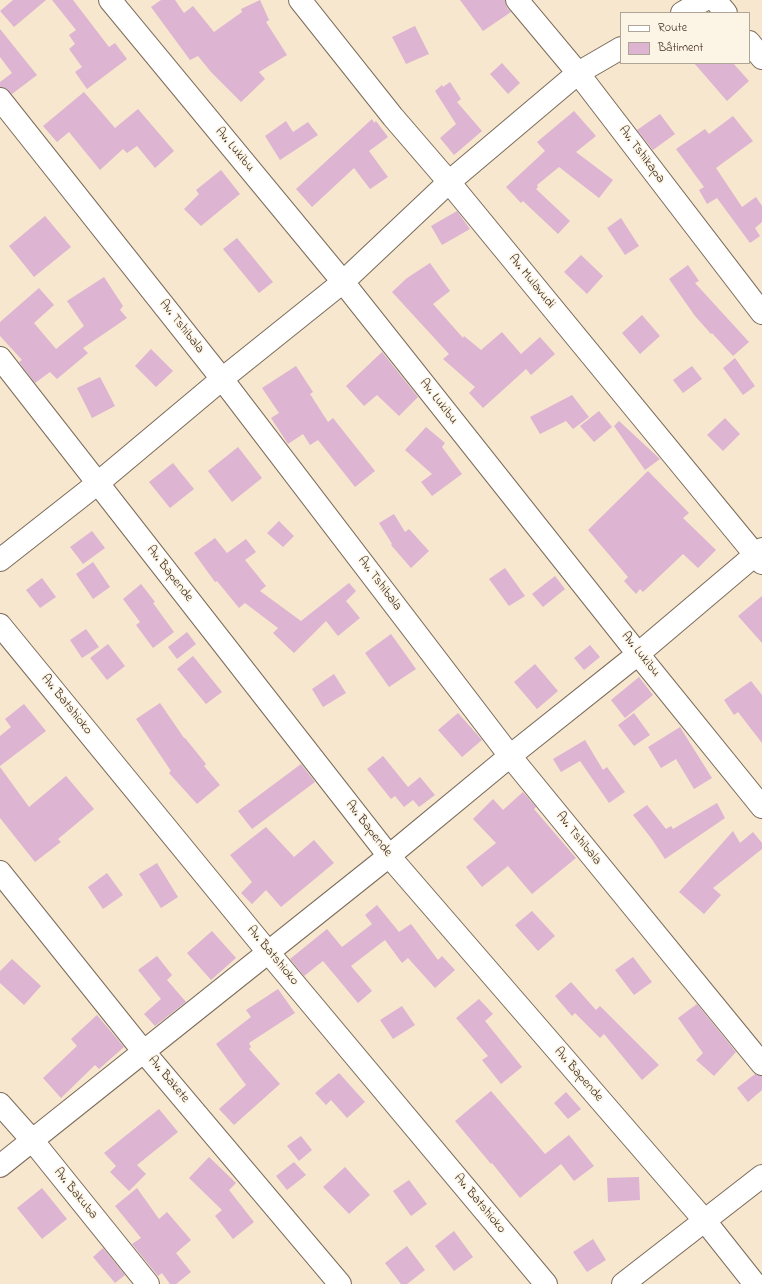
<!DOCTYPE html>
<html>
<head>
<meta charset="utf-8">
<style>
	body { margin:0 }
	#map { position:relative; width:762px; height:1284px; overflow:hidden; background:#f6e7ce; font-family:"Indie Flower",sans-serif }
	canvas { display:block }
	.legend { position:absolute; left:620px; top:12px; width:130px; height:52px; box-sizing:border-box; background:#fcf5e5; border:1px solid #afa495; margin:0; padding:5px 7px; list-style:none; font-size:12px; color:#3b2a1e }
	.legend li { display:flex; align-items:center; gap:8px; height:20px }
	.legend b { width:20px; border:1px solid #afa495 }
</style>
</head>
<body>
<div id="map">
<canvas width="762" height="1284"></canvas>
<ul class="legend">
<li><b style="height:5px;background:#fff"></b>Route</li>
<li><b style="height:11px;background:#ddb4d1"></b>Bâtiment</li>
</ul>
</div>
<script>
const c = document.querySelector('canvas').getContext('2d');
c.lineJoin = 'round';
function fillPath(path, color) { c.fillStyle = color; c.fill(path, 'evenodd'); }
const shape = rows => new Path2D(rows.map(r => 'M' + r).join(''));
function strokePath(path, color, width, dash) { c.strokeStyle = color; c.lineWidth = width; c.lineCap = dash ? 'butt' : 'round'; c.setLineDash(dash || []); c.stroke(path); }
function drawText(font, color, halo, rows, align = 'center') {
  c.font = font + ' "Indie Flower",sans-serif'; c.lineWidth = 3; c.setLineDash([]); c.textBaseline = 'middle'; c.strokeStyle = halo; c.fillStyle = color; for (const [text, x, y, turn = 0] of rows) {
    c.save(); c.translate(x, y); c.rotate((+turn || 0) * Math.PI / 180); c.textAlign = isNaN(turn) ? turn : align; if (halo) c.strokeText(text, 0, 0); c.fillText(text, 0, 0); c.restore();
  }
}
fillPath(shape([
	[13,0,46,0,14,27,0,11],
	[52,0,73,0,109,47,115,43,127,59,87,89,75,72,82,67,69,49,75,44,69,35,76,30],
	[161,0,175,0,184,13,193,6,214,32,242,12,241,9,260,0,269,20,266,22,287,55,259,72,265,79,241,102,211,72,198,56,190,60,151,7],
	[460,0,505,0,507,8,511,12,483,31],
	[415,26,429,54,406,64,392,37],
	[0,29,37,75,12,94,5,88,0,87,0,82,12,73,0,57],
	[502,63,520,83,508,94,490,74],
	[694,63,733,63,749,81,727,101],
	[450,82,461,99,457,102,482,131,454,155,440,138,456,124,435,91,442,85,443,87],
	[84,92,115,128,138,109,174,151,155,168,137,146,127,153,123,149,100,170,69,132,57,142,43,126],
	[574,111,596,136,576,152,613,180,599,198,559,167,537,185,538,187,536,189,570,221,558,234,523,201,521,203,506,187,545,151,537,142],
	[660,114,675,134,653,150,637,130],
	[733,116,753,141,716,168,742,207,756,197,762,206,762,222,755,228,760,236,750,243,717,198,707,204,699,190,704,187,676,149,705,129,709,134],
	[372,119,374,123,376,121,388,137,369,151,388,177,370,189,354,168,312,207,296,189],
	[286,121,293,132,308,122,318,135,280,160,265,136],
	[221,170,240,194,201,226,184,209,199,194,196,190],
	[457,211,470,229,442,245,431,226],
	[45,216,71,247,34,277,9,246],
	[621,218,639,246,625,255,607,228],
	[237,238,273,282,259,293,223,249],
	[581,255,603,276,587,294,564,272],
	[430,263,450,291,433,304,463,338,464,336,481,350,502,332,521,354,540,337,555,354,531,375,526,369,483,408,469,393,475,387,443,359,449,354,392,292,407,278],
	[688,265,699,281,695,283,749,342,733,356,712,333,711,334,695,316,669,279],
	[104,277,123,306,120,310,127,318,83,348,88,353,57,379,50,372,35,383,19,362,22,360,0,336,0,322,39,288,54,305,34,323,56,349,84,326,67,301],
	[642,315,660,336,640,354,622,333],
	[151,349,173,371,156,387,135,366],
	[382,352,418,397,399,416,377,395,364,406,346,386],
	[735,358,755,386,743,395,723,368],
	[296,366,313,392,310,394,328,422,333,418,375,471,355,487,318,440,310,445,303,434,288,444,271,418,279,413,262,388],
	[692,366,702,379,683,393,673,380],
	[100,377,115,406,92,418,77,388],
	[572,395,589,417,573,429,566,421,540,434,530,417],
	[599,411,612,427,594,442,580,426],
	[725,418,740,434,723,451,707,435],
	[619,421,660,459,645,470,614,426],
	[426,427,445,443,442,447,462,474,432,496,421,482,432,474,405,450],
	[238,447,262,478,232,502,208,471],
	[173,463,194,489,170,508,149,482],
	[648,471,689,513,683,518,716,550,698,568,683,554,643,592,640,589,636,594,624,581,628,577,588,530],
	[394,514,405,532,409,529,429,551,411,568,391,545,392,544,379,523],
	[279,521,294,536,283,547,267,533],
	[92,531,105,548,83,564,70,547],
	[215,538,227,553,246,539,256,552,245,560,266,586,260,591,301,621,349,583,356,591,346,601,360,618,338,636,326,621,294,653,273,633,278,628,245,603,239,608,217,581,215,582,194,553],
	[93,562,110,587,93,599,76,574],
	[505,568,525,596,509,606,489,579],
	[555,576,565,589,543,607,532,594],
	[42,578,56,597,40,608,26,590],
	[141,584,155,602,153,603,174,632,153,648,136,625,140,622,123,599],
	[762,596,762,643,738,616],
	[86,629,99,647,82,658,70,640],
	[187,632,196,644,177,659,168,647],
	[391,634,416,669,389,687,365,653],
	[108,644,125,666,107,680,90,658],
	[590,645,600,657,584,670,574,658],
	[193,656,222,692,206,704,177,669],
	[535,664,558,691,537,709,514,682],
	[334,674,346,693,323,707,312,689],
	[639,677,653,695,625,718,611,700],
	[751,681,762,695,762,743,738,712,734,715,724,700],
	[160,703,184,738,185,738,206,764,204,766,220,785,197,804,169,773,171,771,136,719],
	[24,704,46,731,0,766,0,736,11,727,5,719],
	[458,713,482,740,462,757,438,730],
	[634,713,650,735,634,746,618,725],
	[680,727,712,778,694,789,676,759,661,768,648,747],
	[585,740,603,770,607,767,625,792,609,803,580,761,561,772,553,759],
	[383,756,408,787,420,777,435,795,419,807,413,800,404,807,395,796,391,799,367,769],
	[301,764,315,782,252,829,238,811],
	[0,767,29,807,66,776,94,809,58,839,61,842,35,862,0,818],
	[523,792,536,807,534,809,576,858,532,894,508,866,482,887,466,867,496,843,473,819,493,799,503,810],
	[717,803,725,818,665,859,651,838,633,815,647,805,666,829,671,826,673,829],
	[266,827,294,857,314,840,334,863,281,907,266,890,252,904,241,893,252,882,230,855],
	[733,831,740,843,753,832,762,843,762,849,713,888,721,895,704,914,679,892],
	[157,863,178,897,161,908,139,874],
	[107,873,123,895,103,909,88,887],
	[377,905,399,932,411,924,438,960,442,956,455,970,435,988,408,958,402,963,385,940,351,966,372,991,358,1003,323,961,304,976,290,959,327,929,342,947,372,924,365,915],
	[532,911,555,936,538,951,515,925],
	[212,931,236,958,211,980,187,953],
	[157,956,172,975,167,980,186,1002,155,1026,144,1014,161,999,138,970],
	[633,957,652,982,634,995,615,970],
	[12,959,41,986,24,1005,0,983,0,971],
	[571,982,596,1010,600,1006,659,1065,642,1080,604,1034,600,1038,575,1013,572,1016,555,996],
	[278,989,295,1013,249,1043,251,1047,249,1049,280,1084,234,1125,219,1109,246,1085,216,1044,251,1017,246,1010],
	[479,999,493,1014,485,1021,522,1067,501,1084,482,1060,488,1056,456,1018],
	[697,1004,736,1052,714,1076,696,1060,703,1053,678,1018],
	[402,1006,415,1025,393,1039,380,1020],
	[97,1015,124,1047,99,1069,95,1065,61,1098,43,1078,77,1046,71,1039],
	[339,1073,365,1102,347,1118,331,1100,326,1105,315,1093],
	[755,1074,762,1076,762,1090,748,1102,737,1088],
	[491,1091,545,1154,569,1135,594,1166,574,1181,561,1164,520,1198,492,1163,491,1164,455,1121],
	[566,1092,581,1109,568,1119,554,1103],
	[159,1109,178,1132,137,1165,146,1174,129,1191,110,1172,116,1166,104,1153],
	[301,1136,312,1150,299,1161,287,1146],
	[209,1157,236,1183,229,1190,254,1222,233,1239,215,1216,222,1210,189,1178],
	[294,1162,306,1175,287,1190,276,1176],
	[345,1167,370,1195,349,1214,323,1187],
	[639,1177,640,1200,608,1202,607,1178],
	[409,1180,427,1204,411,1216,393,1191],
	[42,1188,67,1219,42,1239,17,1208],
	[137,1188,159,1219,167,1212,191,1240,176,1253,191,1272,176,1284,170,1284,162,1273,158,1276,132,1244,141,1238,115,1206],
	[454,1231,473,1257,454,1271,435,1246],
	[593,1239,606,1260,587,1272,573,1252],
	[407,1246,425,1270,407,1284,401,1284,385,1263],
	[103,1248,125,1275,115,1283,93,1257]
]), '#ddb4d1');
const minor = shape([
	[110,0,343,282,638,654,762,807],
	[300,0,393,117,449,182,762,563],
	[517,0,578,73,762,313],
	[715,0,726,13],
	[682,13,704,0],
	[749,42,762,58],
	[0,99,222,379,510,756,762,1064],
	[0,358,389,856,705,1221,755,1284],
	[0,560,98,483,222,379,343,282,449,182,578,73,621,48],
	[0,625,268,952,546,1284],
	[0,872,144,1052,340,1284],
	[0,1104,32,1140,148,1284],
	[0,1166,389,856,510,756,638,654,762,549],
	[623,1284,762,1176]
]);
strokePath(minor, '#7c6c5c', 24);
strokePath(minor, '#fff', 22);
drawText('13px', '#3b2a1e', '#fcf5e5', [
	["Av. Lukibu",234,150,50],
	["Av. Tshikapa",641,155,53],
	["Av. Mulavudi",531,282,51],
	["Av. Tshibala",181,327,52],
	["Av. Lukibu",438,402,52],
	["Av. Bapende",169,574,52],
	["Av. Tshibala",379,584,53],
	["Av. Lukibu",640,655,51],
	["Av. Batshioko",66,705,51],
	["Av. Bapende",368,829,52],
	["Av. Tshibala",578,839,51],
	["Av. Batshioko",272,956,50],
	["Av. Bapende",578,1075,49],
	["Av. Bakete",168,1080,50],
	["Av. Bakuba",75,1194,51],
	["Av. Batshioko",479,1204,50]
]);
</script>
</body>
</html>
